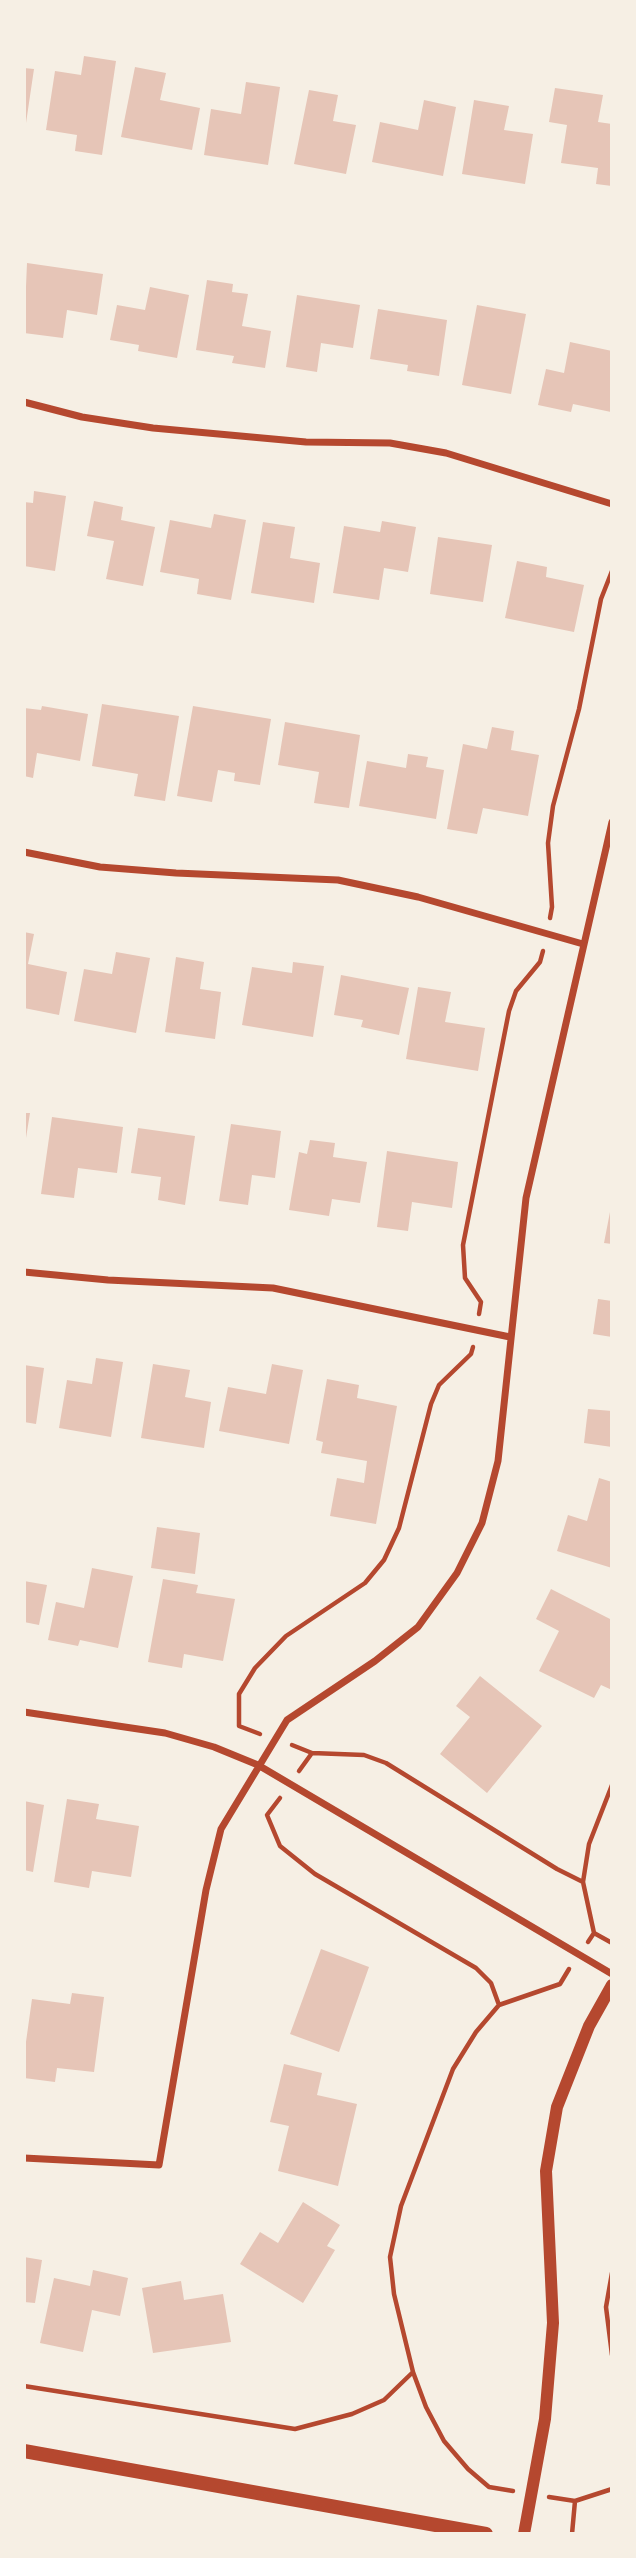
<!DOCTYPE html>
<html>
<head>
<meta charset="utf-8">
<style>
	body { margin:0 }
	#map { position:relative; width:636px; height:2558px; overflow:hidden; background:#f6efe4; font-family:Montserrat,sans-serif }
	canvas { display:block }
	.frame { position:absolute; inset:0; border:26px solid #f6efe4; pointer-events:none }
</style>
</head>
<body>
<div id="map">
<canvas width="636" height="2558"></canvas>
<div class="frame"></div>
</div>
<script>
const c = document.querySelector('canvas').getContext('2d');
c.lineJoin = 'round';
function fillPath(path, color) { c.fillStyle = color; c.fill(path, 'evenodd'); }
const shape = rows => new Path2D(rows.map(r => 'M' + r).join(''));
function strokePath(path, color, width, dash) { c.strokeStyle = color; c.lineWidth = width; c.lineCap = dash ? 'butt' : 'round'; c.setLineDash(dash || []); c.stroke(path); }
fillPath(shape([
	[84,56,116,61,102,155,75,151,77,135,46,130,55,71,81,75],
	[135,67,166,73,160,100,200,108,192,150,121,137],
	[24,68,34,69,26,123,24,123],
	[246,82,280,87,268,165,204,155,211,109,241,114],
	[555,88,603,95,598,122,612,124,612,186,596,184,598,168,561,163,567,125,549,122],
	[309,90,338,95,333,121,356,125,346,174,294,164],
	[424,100,456,107,443,176,372,162,380,122,418,130],
	[474,100,509,106,504,130,533,134,525,184,462,174],
	[27,263,103,274,97,315,67,310,63,338,24,333],
	[207,280,233,284,232,292,248,294,242,326,271,331,265,368,232,363,234,356,196,350],
	[150,287,189,295,177,358,138,351,139,345,110,340,117,305,145,310],
	[297,295,360,305,353,348,321,343,317,372,286,367],
	[477,305,526,314,511,394,462,385],
	[378,309,447,320,439,376,407,371,408,365,370,359],
	[570,342,612,351,611,412,573,404,571,412,538,405,546,369,564,373],
	[34,491,66,496,55,571,24,566,24,502,33,503],
	[94,501,123,507,121,520,155,527,143,586,106,579,114,541,87,536],
	[214,514,246,520,231,600,197,594,199,579,160,572,170,520,211,528],
	[382,521,416,527,408,572,384,568,379,600,333,593,344,526,380,532],
	[263,522,295,527,290,558,320,563,314,603,251,593],
	[438,537,492,545,483,602,430,594],
	[517,561,547,567,546,577,584,585,574,632,505,618],
	[102,704,179,716,165,801,134,796,138,774,92,766],
	[42,706,88,714,80,761,37,753,33,778,24,776,24,708,41,710],
	[193,706,271,719,260,785,234,781,235,773,218,770,212,802,177,796],
	[285,722,360,735,349,808,314,803,319,772,278,765],
	[492,727,514,731,511,750,539,755,528,816,483,808,477,834,447,829,463,744,487,749],
	[408,754,428,757,426,767,444,770,436,819,359,806,367,761,406,768],
	[24,932,34,934,28,964,67,972,59,1015,24,1008],
	[116,952,150,958,136,1033,74,1021,84,969,112,974],
	[176,957,204,962,200,989,221,992,215,1039,165,1032],
	[293,962,324,966,313,1037,242,1025,252,967,292,973],
	[341,975,409,988,399,1035,361,1027,363,1020,334,1015],
	[418,987,451,992,445,1022,485,1028,478,1071,406,1059],
	[24,1113,30,1113,26,1138,24,1138],
	[52,1117,123,1127,117,1173,78,1168,74,1198,41,1194],
	[231,1124,281,1131,275,1178,252,1175,248,1205,219,1201],
	[138,1128,195,1136,185,1205,158,1200,161,1177,131,1173],
	[310,1140,335,1143,333,1157,367,1162,360,1203,332,1199,329,1216,289,1210,299,1152,307,1154],
	[387,1151,458,1162,452,1208,412,1202,408,1231,377,1227],
	[610,1212,612,1212,612,1244,604,1243],
	[598,1299,612,1301,612,1337,593,1334],
	[96,1358,123,1362,111,1437,59,1428,67,1380,92,1384],
	[153,1364,190,1370,185,1397,211,1402,204,1448,141,1438],
	[272,1364,303,1370,289,1444,219,1431,228,1387,266,1394],
	[24,1365,44,1368,36,1424,24,1422],
	[327,1379,359,1385,357,1398,397,1406,376,1524,330,1516,337,1478,364,1483,367,1461,321,1453,323,1442,316,1440],
	[588,1409,612,1411,612,1447,584,1443],
	[599,1478,612,1482,612,1568,557,1551,568,1515,587,1521],
	[157,1527,200,1533,195,1574,151,1568],
	[92,1568,133,1576,118,1648,80,1640,78,1646,48,1640,56,1602,84,1608],
	[163,1579,198,1585,196,1593,235,1599,223,1661,184,1654,182,1668,148,1662],
	[24,1581,47,1585,39,1625,24,1622],
	[551,1589,612,1620,612,1690,601,1685,594,1698,539,1671,559,1631,536,1619],
	[480,1676,542,1726,487,1793,440,1754,470,1717,456,1706],
	[67,1799,99,1804,96,1819,139,1826,131,1877,92,1871,89,1888,54,1882],
	[24,1801,44,1805,33,1872,24,1870],
	[321,1949,369,1967,339,2052,290,2034],
	[72,1993,104,1997,94,2072,57,2068,55,2082,24,2078,24,2056,32,1999,70,2004],
	[284,2064,322,2073,317,2095,357,2104,338,2186,278,2171,289,2126,270,2122],
	[303,2202,340,2225,327,2246,335,2250,303,2303,240,2264,260,2232,278,2243],
	[24,2257,42,2260,35,2303,24,2302],
	[93,2270,128,2278,120,2316,92,2310,83,2352,40,2343,54,2278,90,2286],
	[181,2281,184,2300,223,2294,231,2342,153,2353,142,2288]
]), '#e6c5b7');
strokePath(shape([
	[550,918,552,907,548,843,553,806,579,709,601,599,612,571],
	[479,1314,481,1302,465,1278,463,1245,509,1011,516,991,540,962,543,951],
	[260,1734,239,1726,239,1694,255,1668,286,1636,365,1583,384,1560,399,1528,431,1404,439,1385,471,1354,473,1347],
	[292,1745,312,1753,299,1771],
	[312,1753,364,1755,386,1763,557,1869,583,1882,589,1844,612,1785],
	[280,1798,267,1815,280,1846,315,1874,476,1968,491,1983,499,2005,476,2032,453,2069,401,2206,390,2257,394,2294,413,2372],
	[583,1882,594,1933],
	[588,1942,594,1933,612,1943],
	[499,2005,560,1984,569,1969],
	[612,2273,606,2307,612,2355],
	[24,2386,295,2429,352,2414,384,2400,413,2372,426,2407,444,2441,468,2469,489,2487,513,2491],
	[549,2497,575,2501,572,2534],
	[575,2501,612,2489]
]), '#b5482f', 4.5);
strokePath(shape([
	[24,402,82,417,153,428,306,442,390,443,446,453,612,504],
	[24,852,100,867,176,873,338,880,418,897,583,944],
	[24,1272,108,1280,273,1288,510,1337],
	[24,1712,165,1733,214,1747,258,1765,612,1974],
	[24,2158,159,2165,206,1890,221,1829,287,1720,375,1661,418,1627,457,1573,482,1523,498,1461,526,1198,612,822]
]), '#b5482f', 7);
strokePath(shape([
	[524,2534,545,2419,553,2323,546,2171,557,2107,589,2026,612,1985]
]), '#b5482f', 12);
strokePath(shape([
	[24,2451,486,2534]
]), '#b5482f', 14);
</script>
</body>
</html>
